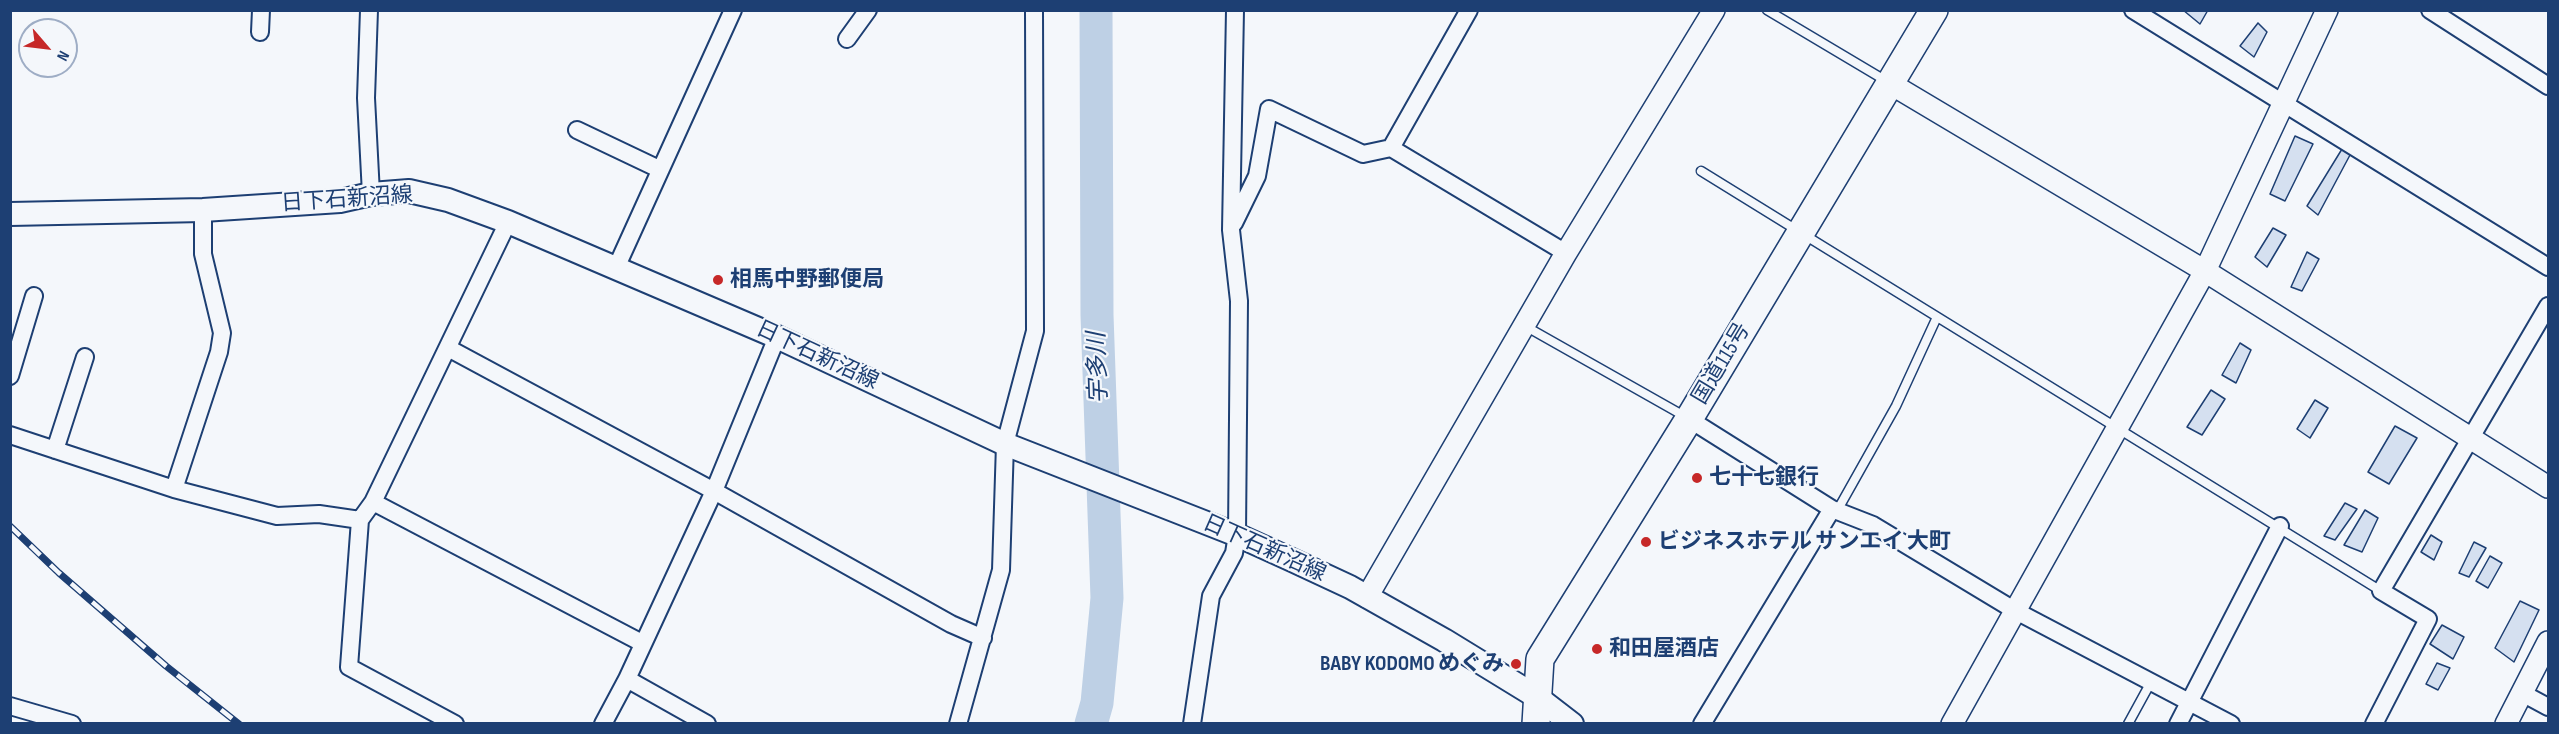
<!DOCTYPE html>
<html>
<head>
<meta charset="utf-8">
<style>
	body { margin:0 }
	#map { position:relative; width:2559px; height:734px; overflow:hidden; background:#f4f7fb; font-family:"Sofia Sans Condensed",sans-serif }
	canvas { display:block }
	.frame { position:absolute; inset:0; border:12px solid #1d3f73; pointer-events:none }
	.north { position:absolute; left:18px; top:18px; width:60px; height:60px; box-sizing:border-box; background:#f4f7fb; border:2px solid #9eadc5; border-radius:50%; rotate:118deg; font-size:16px; font-weight:700; line-height:24px; text-align:center; color:#1d3f73 }
	.north::after { content:''; display:block; margin:auto; width:21px; height:27px; background:#c62828; clip-path:polygon(50% 0,100% 100%,50% 72%,0 100%) }
</style>
</head>
<body>
<div id="map">
<canvas width="2559" height="734"></canvas>
<div class="frame"></div>
<div class="north">N</div>
</div>
<script>
const c = document.querySelector('canvas').getContext('2d');
c.lineJoin = 'round';
const shape = rows => new Path2D(rows.map(r => 'M' + r).join(''));
function strokePath(path, color, width, dash) { c.strokeStyle = color; c.lineWidth = width; c.lineCap = dash ? 'butt' : 'round'; c.setLineDash(dash || []); c.stroke(path); }
function fillPath(path, color) { c.fillStyle = color; c.fill(path, 'evenodd'); }
function drawText(font, color, halo, rows, align = 'center') {
  c.font = font + ' "Sofia Sans Condensed","Noto Sans JP",sans-serif'; c.lineWidth = 4.5; c.setLineDash([]); c.textBaseline = 'middle'; c.strokeStyle = halo; c.fillStyle = color; for (const [text, x, y, turn = 0] of rows) {
    c.save(); c.translate(x, y); c.rotate((+turn || 0) * Math.PI / 180); c.textAlign = isNaN(turn) ? turn : align; if (halo) c.strokeText(text, 0, 0); c.fillText(text, 0, 0); c.restore();
  }
}
strokePath(shape([
	[1091,724,1097,703,1107,598,1097,315,1096,10]
]), '#bed0e5', 33);
const building = shape([
	[2183,10,2208,10,2200,24,2183,10],
	[2258,23,2267,32,2254,57,2240,46,2258,23],
	[2295,136,2313,144,2285,201,2270,194,2295,136],
	[2342,149,2350,155,2318,215,2307,206,2342,149],
	[2273,228,2286,235,2267,267,2255,257,2273,228],
	[2307,252,2319,259,2302,291,2291,287,2307,252],
	[2240,343,2251,350,2236,383,2222,375,2240,343],
	[2211,390,2225,399,2202,435,2187,427,2211,390],
	[2315,400,2328,408,2310,438,2297,429,2315,400],
	[2395,426,2417,438,2389,484,2368,472,2395,426],
	[2345,503,2357,509,2335,540,2324,536,2345,503],
	[2365,510,2378,518,2362,552,2344,545,2365,510],
	[2431,535,2442,542,2434,560,2421,552,2431,535],
	[2474,542,2486,548,2469,577,2459,573,2474,542],
	[2490,556,2502,563,2488,588,2476,581,2490,556],
	[2520,601,2539,610,2514,662,2495,648,2520,601],
	[2442,625,2464,637,2453,659,2430,644,2442,625],
	[2437,663,2450,668,2438,690,2426,684,2437,663]
]);
fillPath(building, '#d5e0f0');
strokePath(building, '#1d3f73', 1.5);
const service = shape([
	[1767,10,1888,82],
	[1701,171,2381,591],
	[1525,326,1686,417],
	[1837,511,1896,406,1937,317],
	[2128,724,2151,682]
]);
const minor = shape([
	[369,10,366,98,371,194],
	[2133,10,2548,267],
	[2430,10,2548,86],
	[260,32,261,10],
	[847,39,868,10],
	[577,130,659,169],
	[1391,148,1469,10],
	[1234,223,1257,176,1269,109,1363,154,1391,148,1566,253],
	[616,268,733,10],
	[448,348,714,491,951,624,983,638],
	[10,376,34,296],
	[1689,419,1832,509,1873,525,2014,610,2231,724],
	[10,435,174,489,277,516,319,514,360,520,373,502,508,222],
	[55,450,85,357],
	[174,489,219,352,222,333,203,254,203,210],
	[373,502,642,643],
	[360,520,349,667,455,724],
	[627,679,707,724],
	[2522,693,2548,707],
	[10,706,72,724],
	[603,724,627,679,714,491,777,337],
	[958,724,1001,570,1005,444,1035,331,1034,10],
	[1192,724,1211,596,1234,553,1237,535,1239,301,1231,230,1235,10],
	[1702,724,1832,509],
	[2178,724,2280,526],
	[2374,724,2428,619,2381,591,2548,306]
]);
const tertiary = shape([
	[1891,84,2205,271,2548,487],
	[1367,597,1566,253,1714,10],
	[1952,724,2205,271,2327,10],
	[2506,724,2548,642]
]);
const secondary = shape([
	[10,214,203,210,340,201,371,194,409,191,448,200,508,222,777,337,1005,444,1237,535,1292,560,1350,587,1444,640,1537,697,1572,724]
]);
const trunk = shape([
	[1536,724,1540,659,1689,419,1934,10]
]);
strokePath(service, '#1d3f73', 11);
strokePath(minor, '#1d3f73', 20);
strokePath(tertiary, '#1d3f73', 24);
strokePath(secondary, '#1d3f73', 26);
strokePath(trunk, '#1d3f73', 30);
strokePath(service, '#f4f7fb', 8);
strokePath(minor, '#f4f7fb', 16);
strokePath(tertiary, '#f4f7fb', 21);
strokePath(secondary, '#f4f7fb', 22);
strokePath(trunk, '#f4f7fb', 27);
const rail = shape([
	[10,526,59,573,166,666,239,724]
]);
strokePath(rail, '#1d3f73', 7);
strokePath(rail, '#f4f7fb', 4.5, [14]);
for (const [x, y, r, color] of [
	[718,280,6,"#c62828"],
	[1697,478,6,"#c62828"],
	[1646,542,6,"#c62828"],
	[1597,649,6,"#c62828"],
	[1516,664,6,"#c62828"]
]) { const dot = new Path2D(); dot.arc(x, y, r, 0, 2 * Math.PI); c.fillStyle = color; c.fill(dot); strokePath(dot, '#f4f7fb', 2); }
drawText('22px', '#1d3f73', '#f4f7fb', [
	["日下石新沼線",347,200,-4],
	["日下石新沼線",817,356,25],
	["国道115号",1722,364,-59],
	["日下石新沼線",1264,549,24]
]);
drawText('bold 22px', '#1d3f73', '#f4f7fb', [
	["相馬中野郵便局",730,280],
	["七十七銀行",1709,478],
	["ビジネスホテル サンエイ 大町",1658,542],
	["和田屋酒店",1609,649],
	["BABY KODOMO めぐみ",1504,664,"right"]
], 'left');
drawText('italic 24px', '#1d3f73', '#f4f7fb', [
	["宇多川",1099,368,-92]
]);
</script>
</body>
</html>
